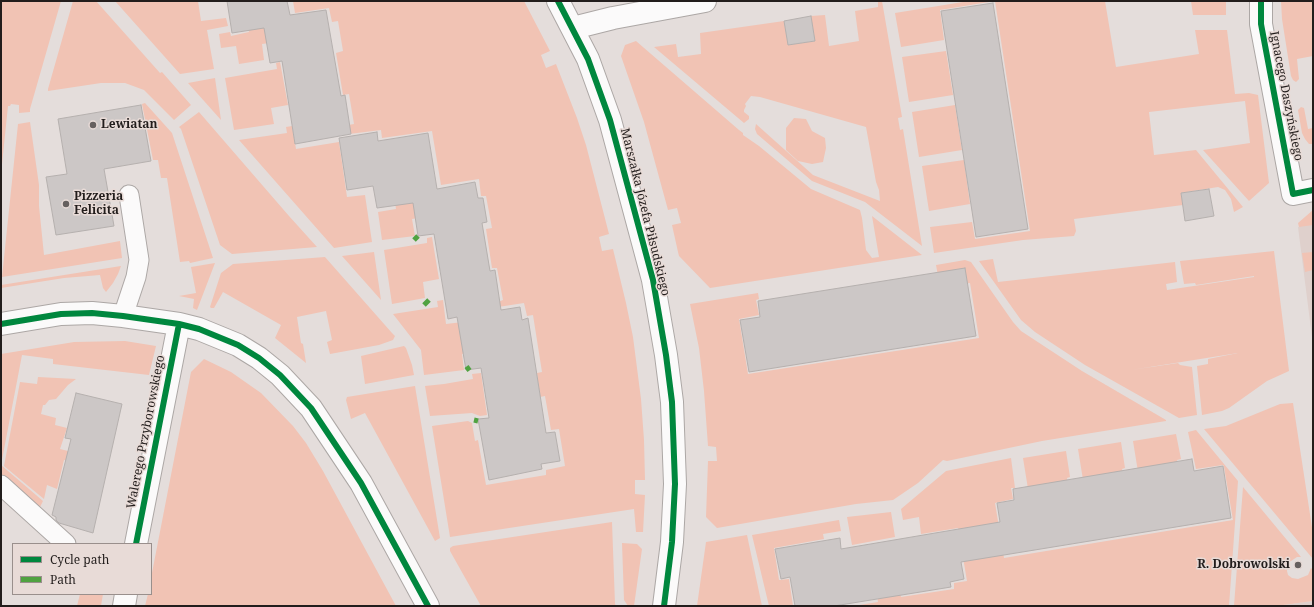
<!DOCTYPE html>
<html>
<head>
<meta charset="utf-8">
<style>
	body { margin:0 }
	#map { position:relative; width:1314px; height:607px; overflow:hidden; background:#e4dddb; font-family:"Noto Serif",serif }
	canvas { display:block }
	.frame { position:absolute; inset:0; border:2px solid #221d1c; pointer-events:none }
	.legend { position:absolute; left:12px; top:543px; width:140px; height:52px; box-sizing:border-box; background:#e8dbd7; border:1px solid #998f8c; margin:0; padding:5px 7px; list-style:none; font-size:12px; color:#221d1c }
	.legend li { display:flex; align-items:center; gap:8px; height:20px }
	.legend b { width:20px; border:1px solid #998f8c }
</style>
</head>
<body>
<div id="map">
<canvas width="1314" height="607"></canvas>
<div class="frame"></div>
<ul class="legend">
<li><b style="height:5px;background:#00873e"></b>Cycle path</li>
<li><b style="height:5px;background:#50a241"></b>Path</li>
</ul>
</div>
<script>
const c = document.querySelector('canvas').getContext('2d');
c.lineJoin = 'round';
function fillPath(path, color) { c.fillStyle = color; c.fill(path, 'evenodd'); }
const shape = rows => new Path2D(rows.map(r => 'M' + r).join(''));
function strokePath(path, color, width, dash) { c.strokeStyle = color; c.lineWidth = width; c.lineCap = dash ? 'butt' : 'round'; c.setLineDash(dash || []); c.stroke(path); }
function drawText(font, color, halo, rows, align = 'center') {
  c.font = font + ' "Noto Serif",serif'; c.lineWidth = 3; c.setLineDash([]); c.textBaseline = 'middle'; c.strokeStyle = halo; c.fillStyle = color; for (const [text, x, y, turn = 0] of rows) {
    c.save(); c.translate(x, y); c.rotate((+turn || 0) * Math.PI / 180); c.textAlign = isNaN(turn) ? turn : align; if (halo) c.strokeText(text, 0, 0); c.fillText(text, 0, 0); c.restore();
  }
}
fillPath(shape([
	[1313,221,1313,345,1298,227],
	[1313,601,1313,606,1276,606]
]), '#dfd0cc');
fillPath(shape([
	[1,1,61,1,30,109,30,112,19,113,19,105,11,104,10,106,8,106,1,174],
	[73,1,96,1,160,73,162,72,191,105,174,120,144,90,125,83,101,83,48,91,48,89],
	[115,1,198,1,201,21,226,18,228,26,207,30,214,69,180,74],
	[293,1,524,1,550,51,541,55,546,68,556,64,577,118,586,145,609,234,599,237,602,251,613,249,626,303,633,337,641,399,644,440,645,480,635,480,635,494,645,495,643,532,636,532,634,509,450,537,432,426,468,421,472,423,475,441,478,440,486,485,546,475,546,470,565,466,559,429,551,430,545,396,540,397,537,373,542,372,533,315,527,316,524,303,498,307,498,302,503,300,497,268,492,268,486,229,492,228,486,196,481,196,479,179,441,185,432,131,382,138,381,130,349,134,348,125,354,124,349,94,343,95,336,53,343,51,338,21,332,22,329,8,295,13],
	[878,1,882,1,902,117,898,118,900,130,903,129,922,246,865,202,812,181,757,134,755,129,756,124,813,175,880,201,879,190,876,182,866,127,760,97,751,96,745,104,746,106,744,110,744,112,749,116,749,119,744,123,654,47,676,44,678,57,701,54,700,33,784,21,788,45,814,41,811,16,825,15,829,46,859,41,855,11,878,7],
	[969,1,1105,1,1116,67,1199,54,1195,30,1227,30,1235,94,1249,93,1258,95,1269,183,1249,201,1203,150,1250,143,1245,101,1149,112,1154,155,1196,150,1243,207,1234,212,1231,199,1225,190,1218,187,1181,193,1183,205,1074,219,1076,231,1074,236,1023,240,934,253,930,227,972,222,975,239,1030,231,995,1,940,10,944,40,901,47,895,13],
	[1191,1,1226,1,1226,15,1193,15],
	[1281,1,1313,1,1313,56,1297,59,1299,79,1296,82,1293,80,1291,76,1282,19],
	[274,22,277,42,262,44,264,60,239,64,236,46,221,48,219,34,230,32,231,36,249,32,248,27],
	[636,41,739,130,743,133,743,135,759,146,811,189,860,210,862,218,866,250,872,258,879,257,872,216,922,255,710,288,679,256,678,252,672,225,681,223,677,208,668,210,644,122,621,56,625,45],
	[946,51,953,95,909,102,902,57],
	[280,62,288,105,271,108,274,124,234,130,225,78,277,69,276,63],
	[215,78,221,120,188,83],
	[145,103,172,133,213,258,190,263,189,261,180,262,167,178,161,178,158,160,153,160,142,104],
	[955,105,962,150,919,157,912,112],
	[1301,107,1304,108,1308,129,1313,128,1313,144,1309,144,1305,139,1302,133,1298,110],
	[199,112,289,216,317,247,232,254,220,245,181,129,179,127],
	[794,118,806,119,812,131,825,138,826,148,823,162,812,164,798,161,786,150,786,128],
	[30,122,39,185,39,206,44,255,120,241,122,258,2,277,18,124],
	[292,126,296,149,339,142,347,197,365,195,372,242,334,248,239,140,287,133,286,127],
	[964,160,970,204,929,211,922,166],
	[425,198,429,216,412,219,415,236,382,240,378,212,396,209,395,202],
	[1313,210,1313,225,1299,227,1298,223],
	[432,237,439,279,423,282,425,298,392,304,384,250,427,243,427,238],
	[1274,251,1289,371,1267,381,1229,408,1222,411,1202,415,1197,366,1208,364,1208,359,1238,353,1131,370,1178,363,1180,365,1192,367,1197,415,1179,418,1085,365,1035,332,1021,320,979,261,993,259,998,282,1175,262,1177,282,1166,284,1167,290,1254,277,1254,276,1196,285,1195,283,1184,284,1180,261],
	[374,252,381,300,342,256],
	[1313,252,1313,270,1305,272,1302,253],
	[325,257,392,333,395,336,393,340,379,345,330,354,327,342,332,340,326,311,297,317,301,343,303,344,306,363,275,338,281,325,223,292,214,308,211,308,210,307,221,273,233,264],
	[965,260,971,262,1013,322,1021,331,1082,371,1166,420,1166,421,1042,441,947,461,943,460,918,483,893,500,856,504,717,528,706,517,708,461,717,461,716,447,708,446,704,391,699,348,690,304,758,293,759,299,756,300,759,315,739,319,748,374,979,338,970,283,940,287,936,265],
	[215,263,197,310,193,308,194,299,179,296,196,293,191,267],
	[121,266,118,274,113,283,106,292,103,288,100,275,64,278,1,288,1,285],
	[443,300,446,324,471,321,476,352,462,354,464,370,424,375,421,350,393,314,438,307,437,301],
	[125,341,156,346,149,375,53,364,53,359,22,355,1,465,43,501,38,511,1,480,1,354,74,342],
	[404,346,406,348,412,365,414,375,365,384,361,356],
	[204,359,231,372,261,393,293,426,306,443,323,471,396,606,145,606,148,594,151,594,151,578,191,372],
	[481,373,487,415,480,416,472,413,430,416,425,386,444,384,473,379,472,374],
	[38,377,76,379,68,385,56,399,49,400,45,405,43,405,41,414,56,418,55,425,67,428,60,449,80,454,78,463,64,460,57,489,47,485,44,499,4,466,20,382,37,384],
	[415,386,440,538,435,541,365,413,351,419,346,400,347,397],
	[1293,403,1313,534,1313,559,1204,429,1226,426,1280,404],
	[1196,430,1238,481,1229,606,853,606,878,602,877,596,900,592,901,597,954,589,954,583,967,581,958,528,921,534,919,517,903,520,901,509,946,471,1011,458,1015,488,1011,488,1013,499,995,503,1004,558,1233,520,1224,467,1223,465,1196,469,1188,432],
	[1176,434,1181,459,1177,460,1179,471,1139,478,1133,441],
	[1121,442,1125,468,1122,469,1124,479,1084,486,1078,449],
	[1066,451,1070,477,1067,478,1069,489,1029,495,1023,458],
	[1243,487,1301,557,1297,557,1288,563,1287,571,1288,575,1292,578,1298,579,1308,575,1311,568,1313,570,1313,601,1276,606,1234,606],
	[891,512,895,537,852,545,847,517],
	[839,520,841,531,823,534,824,539,774,548,779,580,789,579,793,606,769,606,752,535],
	[612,522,615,604,616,606,481,606,450,551,450,548,453,546],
	[747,535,762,606,697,606,706,542],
	[622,543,637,544,642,549,634,606,628,606,624,600],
	[80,594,103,594,101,606,77,606]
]), '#f1c3b4');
const building = shape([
	[227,1,287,1,290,15,326,10,341,96,345,95,351,134,295,144,282,61,270,63,264,28,232,33,227,1],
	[993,3,1028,229,976,237,941,11,993,3],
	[811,16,815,41,788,45,784,21,811,16],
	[141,105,151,161,104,169,114,226,56,235,46,177,67,174,58,119,141,105],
	[377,132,378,141,428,133,437,189,475,182,478,198,483,198,487,222,482,223,490,271,495,270,501,310,520,307,522,320,528,318,546,433,555,432,560,461,541,464,542,469,489,480,478,419,489,418,481,368,466,370,457,317,448,319,434,234,418,236,413,203,377,208,373,186,347,190,339,138,377,132],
	[1209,189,1214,216,1185,221,1181,193,1209,189],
	[965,268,976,336,749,372,740,320,760,317,758,301,965,268],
	[76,393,122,404,93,533,59,523,56,520,56,517,52,515,71,439,65,438,76,393],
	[1192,459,1194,471,1223,466,1231,518,961,562,964,579,950,582,951,587,834,606,795,606,790,577,781,579,775,549,840,538,841,549,1000,522,997,503,1014,500,1013,489,1192,459]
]);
fillPath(building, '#ccc7c6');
strokePath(building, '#b5b0ae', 1);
const service = shape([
	[123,316,136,277,139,260,129,195],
	[1,485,66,544]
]);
const minor = shape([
	[558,1,588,59,610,120,653,280,666,355,672,402,675,484,672,542,664,606],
	[1261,1,1261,24,1293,194,1313,190],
	[573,28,613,18,705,1],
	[1,324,61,314,92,313,123,316,179,324,199,329,238,345,259,358,280,375,311,408,361,483,428,606],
	[136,544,179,324],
	[124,606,126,594]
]);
strokePath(service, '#aca7a5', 21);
strokePath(minor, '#aca7a5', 24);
strokePath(service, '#fbfafa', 19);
strokePath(minor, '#fbfafa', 22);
strokePath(shape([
	[414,240,418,236],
	[424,305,429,300],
	[466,370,470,367],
	[474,420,478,421]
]), '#50a241', 5, [10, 5]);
strokePath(shape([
	[558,1,588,59,610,120,653,280,666,355,672,402,675,484,672,542,664,606],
	[1261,1,1261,24,1293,194,1313,190],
	[1,324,61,314,92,313,123,316,179,324,199,329,238,345,259,358,280,375,311,408,361,483,428,606],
	[136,544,179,324]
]), '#00873e', 6);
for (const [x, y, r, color] of [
	[93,125,4,"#66605f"],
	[66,204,4,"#66605f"],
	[1298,565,4,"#66605f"]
]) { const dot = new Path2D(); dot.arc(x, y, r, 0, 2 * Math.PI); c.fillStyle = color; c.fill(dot); strokePath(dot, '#e8dbd7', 1.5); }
drawText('12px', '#221d1c', '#e8dbd7', [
	["Ignacego Daszyńskiego",1286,96,79],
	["Marszałka Józefa Piłsudskiego",645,212,76],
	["Walerego Przyborowskiego",146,432,-79]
]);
drawText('bold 12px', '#221d1c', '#e8dbd7', [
	["Lewiatan",101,125],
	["Pizzeria",74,197],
	["Felicita",74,211],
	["R. Dobrowolski",1290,565,"right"]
], 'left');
</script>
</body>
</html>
